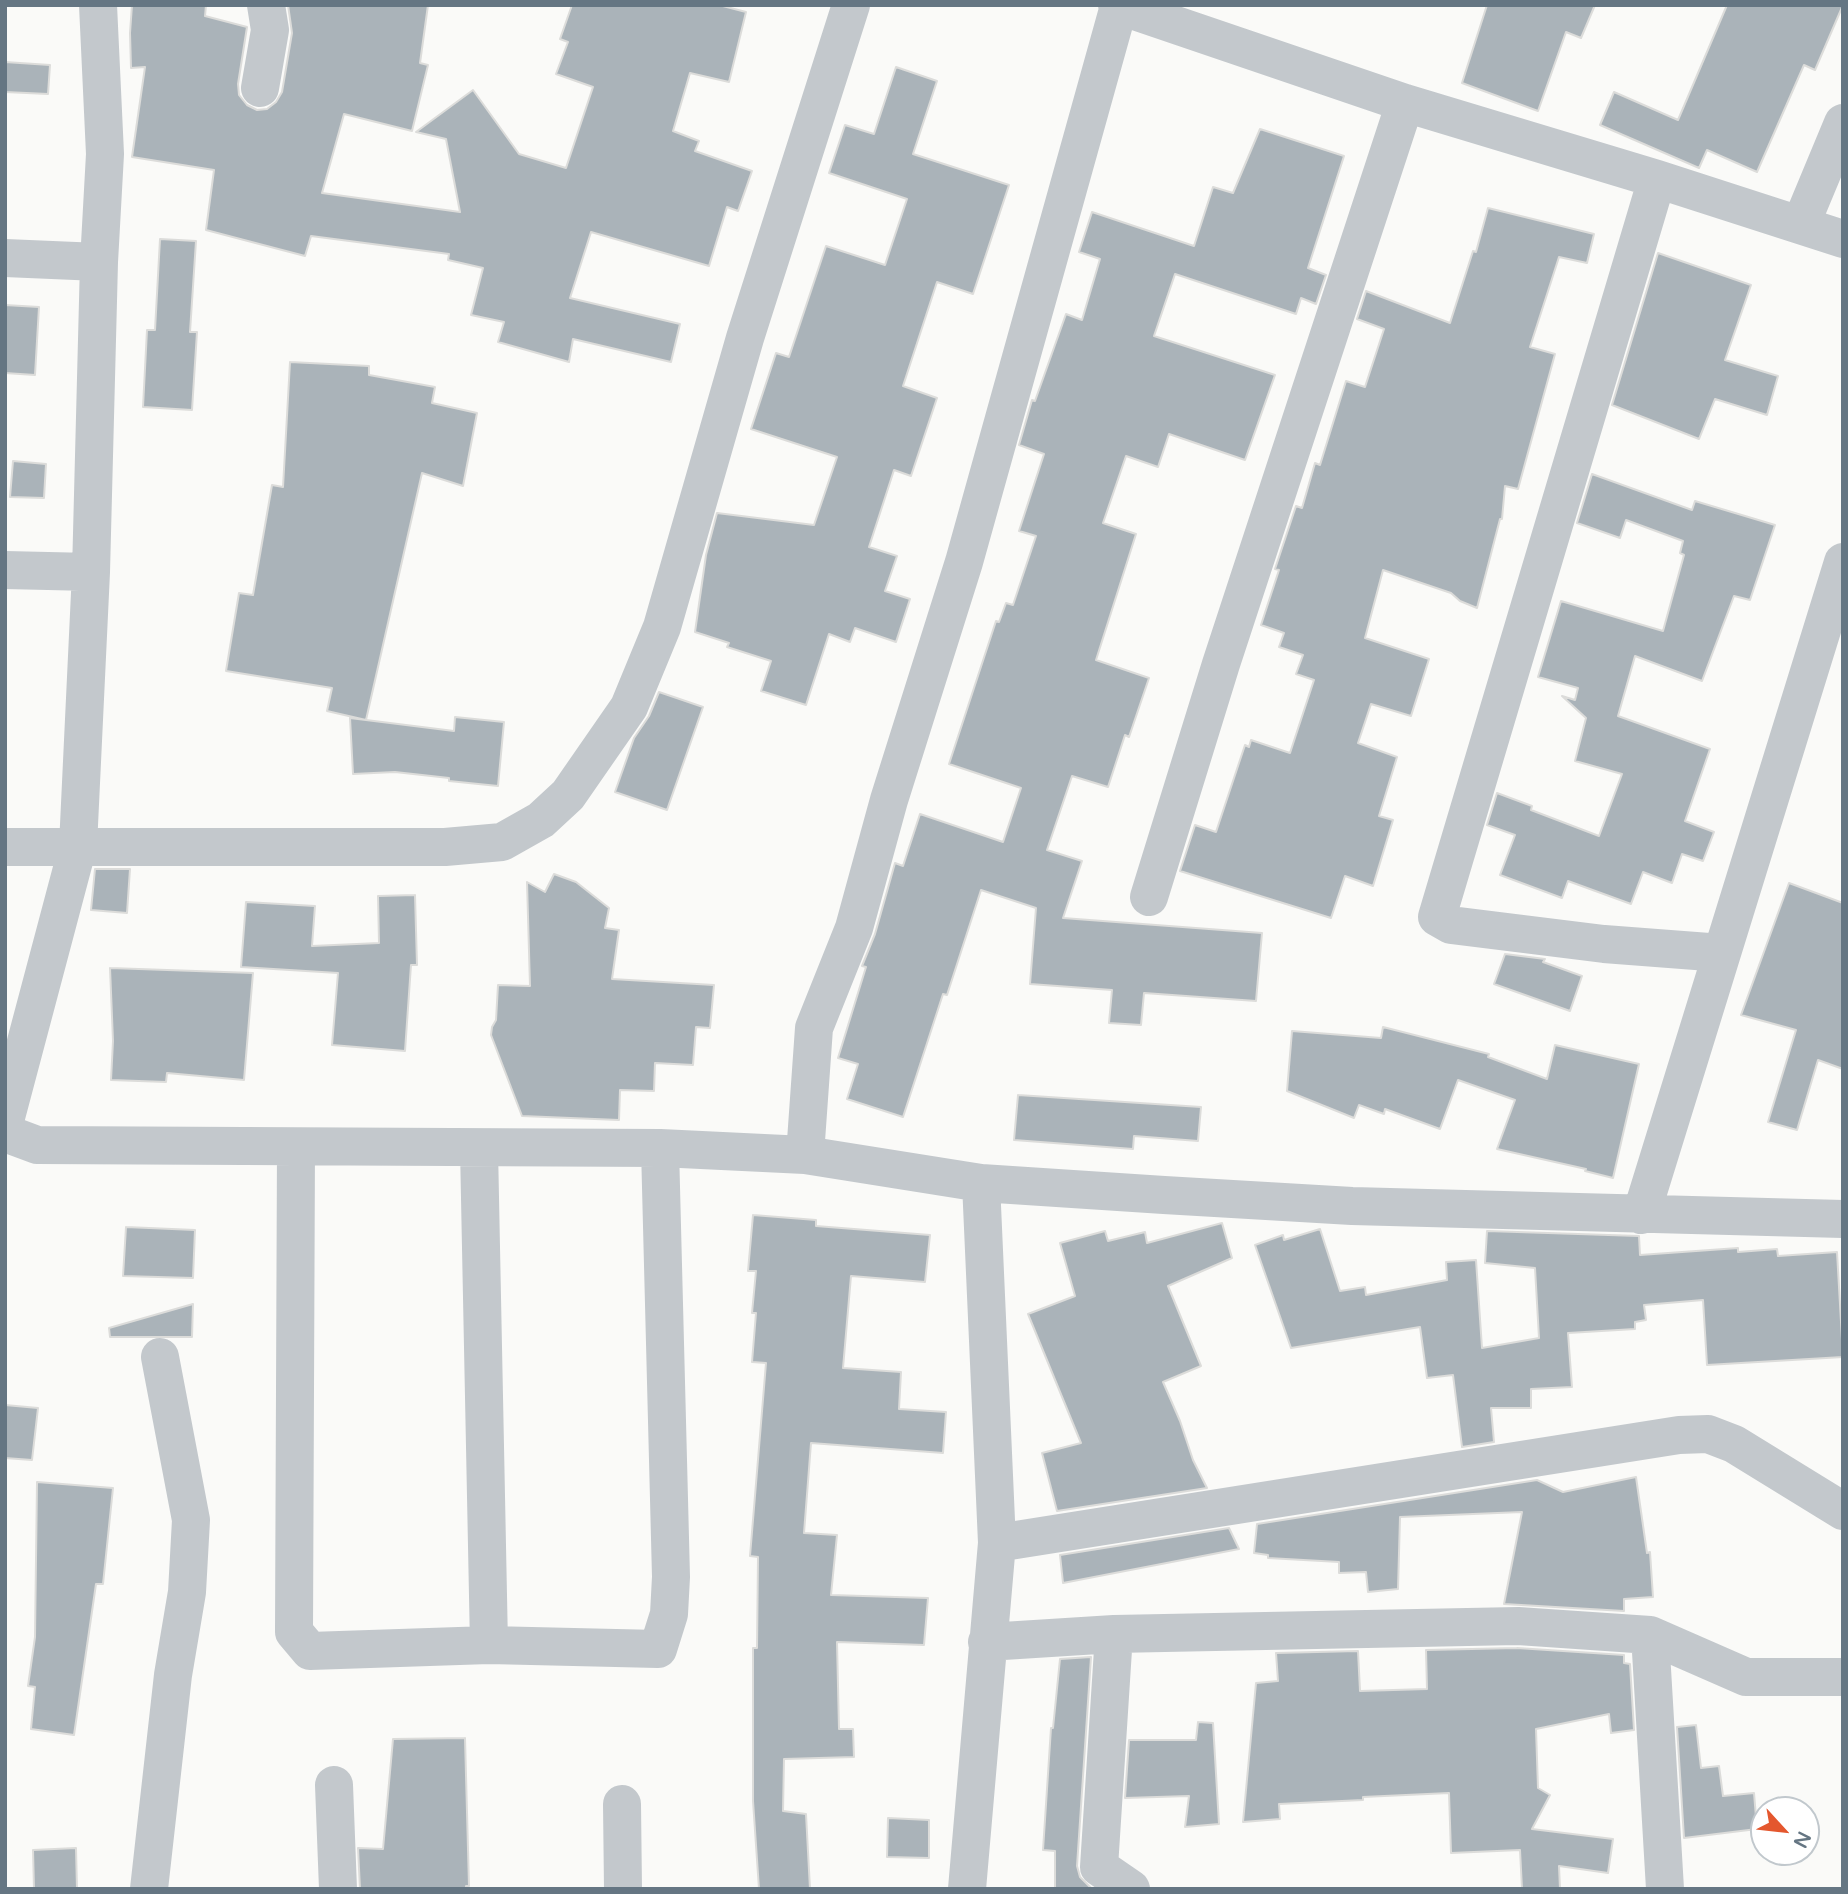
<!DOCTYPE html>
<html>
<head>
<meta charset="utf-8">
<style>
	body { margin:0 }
	#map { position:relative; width:1848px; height:1894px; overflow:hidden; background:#fafaf8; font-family:"Varela Round",sans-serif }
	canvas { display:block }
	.frame { position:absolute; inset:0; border:7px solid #657683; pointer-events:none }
	.north { position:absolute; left:1750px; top:1796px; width:70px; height:70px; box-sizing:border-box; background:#fff; border:2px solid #c1c8cd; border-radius:50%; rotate:117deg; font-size:19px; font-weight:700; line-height:28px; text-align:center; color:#657683 }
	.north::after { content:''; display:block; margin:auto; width:24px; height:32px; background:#e4572e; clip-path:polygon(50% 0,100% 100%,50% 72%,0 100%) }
</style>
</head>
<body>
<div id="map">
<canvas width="1848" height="1894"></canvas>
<div class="frame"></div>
<div class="north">N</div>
</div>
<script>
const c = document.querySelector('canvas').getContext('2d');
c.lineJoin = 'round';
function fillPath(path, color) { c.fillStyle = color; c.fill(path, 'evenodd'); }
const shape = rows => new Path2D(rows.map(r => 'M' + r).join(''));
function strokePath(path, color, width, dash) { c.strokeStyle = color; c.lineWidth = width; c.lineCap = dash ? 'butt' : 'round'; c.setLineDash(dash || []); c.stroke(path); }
const building = shape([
	[132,5,206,5,205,16,247,27,238,84,239,95,247,105,257,110,267,109,276,102,282,92,292,33,288,5,428,5,420,63,428,65,412,131,344,114,322,193,460,212,446,139,416,132,473,90,519,154,566,168,593,87,556,74,568,42,560,39,572,5,719,5,746,12,729,82,690,73,673,131,699,141,695,151,752,171,738,211,727,207,709,266,591,232,570,298,680,324,671,362,573,339,569,362,498,342,504,322,471,315,483,268,448,260,449,254,311,236,305,256,206,230,214,170,132,157,145,67,131,68,130,33,132,5],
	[1487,5,1595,5,1581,38,1566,32,1538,111,1462,83,1487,5],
	[1727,5,1843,5,1815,70,1804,65,1757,172,1707,150,1699,168,1600,125,1614,92,1678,120,1727,5],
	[5,62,50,65,48,94,5,92,5,62],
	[896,67,937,81,913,154,1009,185,973,294,937,282,903,386,937,398,911,476,894,470,869,547,897,556,885,591,910,599,896,642,855,628,850,642,829,634,806,705,761,691,771,661,727,647,729,643,695,632,706,555,717,513,814,525,837,457,751,429,776,353,789,357,826,246,885,265,907,199,829,173,845,125,874,134,896,67],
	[1260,129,1344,156,1308,268,1326,275,1316,304,1301,298,1296,314,1175,274,1154,336,1275,375,1245,460,1169,434,1158,467,1126,456,1103,523,1136,534,1096,660,1149,678,1129,737,1125,735,1108,787,1072,776,1047,850,1082,861,1063,918,1262,933,1256,1001,1144,993,1141,1025,1109,1023,1112,990,1030,984,1036,908,981,890,947,995,943,994,903,1117,847,1099,858,1064,838,1058,866,967,862,966,875,934,895,863,903,866,920,814,1003,842,1021,788,949,764,996,621,999,622,1006,603,1013,605,1036,536,1019,531,1044,454,1019,445,1032,400,1035,401,1066,314,1082,320,1100,259,1079,252,1092,212,1194,246,1213,187,1233,193,1260,129],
	[1488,208,1594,234,1587,263,1559,257,1530,347,1555,354,1518,489,1505,486,1502,519,1500,519,1477,608,1460,601,1451,593,1383,570,1365,638,1429,659,1411,716,1371,704,1358,743,1397,757,1379,816,1393,820,1373,886,1345,876,1331,918,1180,871,1195,825,1216,832,1245,745,1249,747,1251,740,1290,753,1314,680,1296,674,1303,655,1279,647,1284,633,1261,625,1279,570,1275,569,1296,506,1302,508,1315,463,1320,465,1346,381,1365,387,1384,329,1357,319,1366,291,1450,323,1473,251,1476,252,1488,208],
	[160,239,196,241,190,332,197,332,192,410,143,407,147,330,155,330,160,239],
	[1658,253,1751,285,1725,360,1778,376,1767,415,1715,399,1699,439,1612,405,1658,253],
	[5,305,39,307,35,375,5,373,5,305],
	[290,362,369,366,369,375,435,387,432,403,477,413,463,486,422,473,366,720,327,711,332,688,226,671,239,593,253,595,272,485,283,487,290,362],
	[13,461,46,464,44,498,10,497,13,461],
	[1592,474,1692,510,1695,501,1775,525,1750,600,1734,596,1702,681,1635,656,1618,716,1710,749,1685,821,1714,832,1703,861,1682,854,1672,883,1643,872,1631,904,1568,881,1562,898,1500,875,1515,835,1487,825,1497,793,1532,806,1531,810,1599,836,1622,774,1575,761,1586,718,1562,696,1575,700,1578,688,1538,677,1561,601,1663,631,1684,555,1680,553,1683,541,1626,520,1620,538,1577,523,1592,474],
	[659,692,703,707,667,810,615,792,634,738,649,716,659,692],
	[455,717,504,722,498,786,449,781,449,778,395,772,353,774,350,718,454,731,455,717],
	[95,869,130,869,127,913,91,910,95,869],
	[554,874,576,882,609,908,605,928,619,930,612,979,714,985,710,1028,696,1027,693,1065,655,1063,654,1091,620,1090,619,1120,522,1116,491,1035,492,1027,496,1020,498,985,530,986,527,882,545,892,554,874],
	[1789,883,1843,903,1843,1069,1818,1060,1797,1130,1768,1122,1796,1030,1741,1015,1789,883],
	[415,895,417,965,411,965,405,1051,332,1045,338,973,241,967,246,902,315,906,312,946,379,943,378,896,415,895],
	[1505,954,1545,959,1543,962,1582,976,1570,1011,1494,984,1505,954],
	[110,968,253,973,244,1080,167,1073,166,1082,111,1080,113,1041,110,968],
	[1383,1027,1489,1054,1488,1057,1547,1079,1555,1045,1639,1064,1613,1178,1585,1171,1586,1169,1497,1149,1515,1100,1458,1080,1440,1129,1385,1109,1384,1114,1359,1105,1354,1118,1287,1091,1292,1031,1381,1038,1383,1027],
	[1018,1095,1201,1107,1198,1141,1134,1136,1133,1149,1014,1140,1018,1095],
	[753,1215,816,1220,816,1226,930,1235,925,1282,851,1276,843,1368,901,1372,899,1409,946,1412,943,1453,811,1443,804,1533,837,1535,831,1595,928,1598,924,1645,837,1642,839,1729,853,1729,854,1757,784,1759,783,1811,806,1814,810,1889,759,1889,753,1801,753,1648,757,1648,758,1557,750,1556,766,1363,752,1362,756,1313,752,1313,756,1271,748,1271,753,1215],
	[1222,1223,1232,1258,1168,1286,1201,1366,1163,1382,1180,1421,1193,1460,1207,1488,1057,1511,1042,1453,1081,1443,1028,1314,1075,1296,1060,1243,1105,1231,1108,1241,1145,1232,1147,1243,1222,1223],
	[126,1227,195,1230,193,1278,123,1276,126,1227],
	[1320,1229,1340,1291,1365,1287,1366,1295,1447,1280,1446,1262,1476,1260,1482,1348,1539,1338,1535,1268,1485,1263,1487,1231,1639,1236,1640,1255,1738,1248,1738,1252,1777,1249,1778,1256,1837,1252,1843,1357,1707,1365,1703,1300,1644,1305,1646,1320,1635,1322,1635,1329,1568,1333,1572,1387,1531,1389,1531,1408,1491,1408,1494,1442,1462,1447,1453,1375,1427,1378,1420,1327,1291,1348,1255,1245,1283,1235,1284,1240,1320,1229],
	[193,1304,192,1337,110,1337,109,1328,193,1304],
	[5,1405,38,1408,32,1460,5,1458,5,1405],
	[1636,1477,1647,1553,1650,1552,1653,1597,1624,1599,1624,1611,1504,1604,1522,1512,1400,1517,1398,1589,1368,1592,1366,1572,1339,1573,1339,1562,1268,1558,1268,1555,1254,1553,1257,1524,1537,1480,1563,1492,1636,1477],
	[37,1482,113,1488,103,1584,96,1584,74,1735,31,1729,35,1687,28,1686,35,1637,37,1482],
	[1229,1528,1239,1549,1063,1583,1060,1555,1229,1528],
	[1517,1648,1624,1655,1624,1663,1630,1664,1634,1730,1611,1733,1609,1714,1536,1729,1538,1788,1550,1795,1532,1829,1613,1839,1608,1873,1559,1866,1560,1889,1522,1889,1520,1850,1451,1853,1449,1793,1363,1797,1363,1800,1279,1804,1280,1819,1243,1822,1256,1683,1278,1681,1276,1653,1358,1651,1360,1691,1427,1689,1426,1650,1517,1648],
	[1091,1657,1077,1866,1080,1877,1092,1889,1055,1889,1055,1851,1043,1850,1051,1728,1053,1728,1060,1659,1091,1657],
	[1198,1722,1213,1723,1219,1824,1185,1827,1189,1796,1125,1798,1129,1740,1196,1740,1198,1722],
	[1696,1725,1701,1768,1719,1766,1723,1796,1754,1793,1757,1829,1684,1838,1677,1727,1696,1725],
	[465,1738,469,1886,466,1886,466,1889,360,1889,358,1848,383,1849,393,1739,465,1738],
	[888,1818,929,1820,929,1858,887,1857,888,1818],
	[76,1848,77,1889,34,1889,33,1850,76,1848]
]);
fillPath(building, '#aab3b9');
strokePath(building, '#dcdcda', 2);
strokePath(shape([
	[1117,5,1405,103,1657,179,1843,239],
	[260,88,270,30,266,5],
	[1657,179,1437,917,1451,925,1604,944,1722,953],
	[1801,224,1843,123],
	[5,258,99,262],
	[5,570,91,572],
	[5,847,445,847,502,842,541,820,568,795,629,707,662,627,745,338,851,5],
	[1149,897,1221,664,1405,103],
	[5,1121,78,846,91,572,99,262,105,154,98,5],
	[5,1133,37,1145,660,1148,805,1155,981,1183,1164,1195,1352,1206,1843,1219],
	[296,1147,294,1632,310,1651,489,1645,658,1649,669,1614,671,1577,660,1148],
	[479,1148,489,1645],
	[805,1155,814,1028,854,928,889,800,964,562,1119,6],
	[1641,1215,1843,562],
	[997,1543,1679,1435,1708,1434,1734,1444,1843,1511],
	[1114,1634,1099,1867,1131,1889],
	[1650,1635,1665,1889],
	[987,1642,1114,1634,1518,1626,1650,1635,1746,1677,1843,1677],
	[334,1785,338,1889],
	[622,1804,623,1889],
	[149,1889,173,1675,187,1592,191,1520,160,1357],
	[967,1889,997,1543,981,1183]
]), '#c3c8cc', 38);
</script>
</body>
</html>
